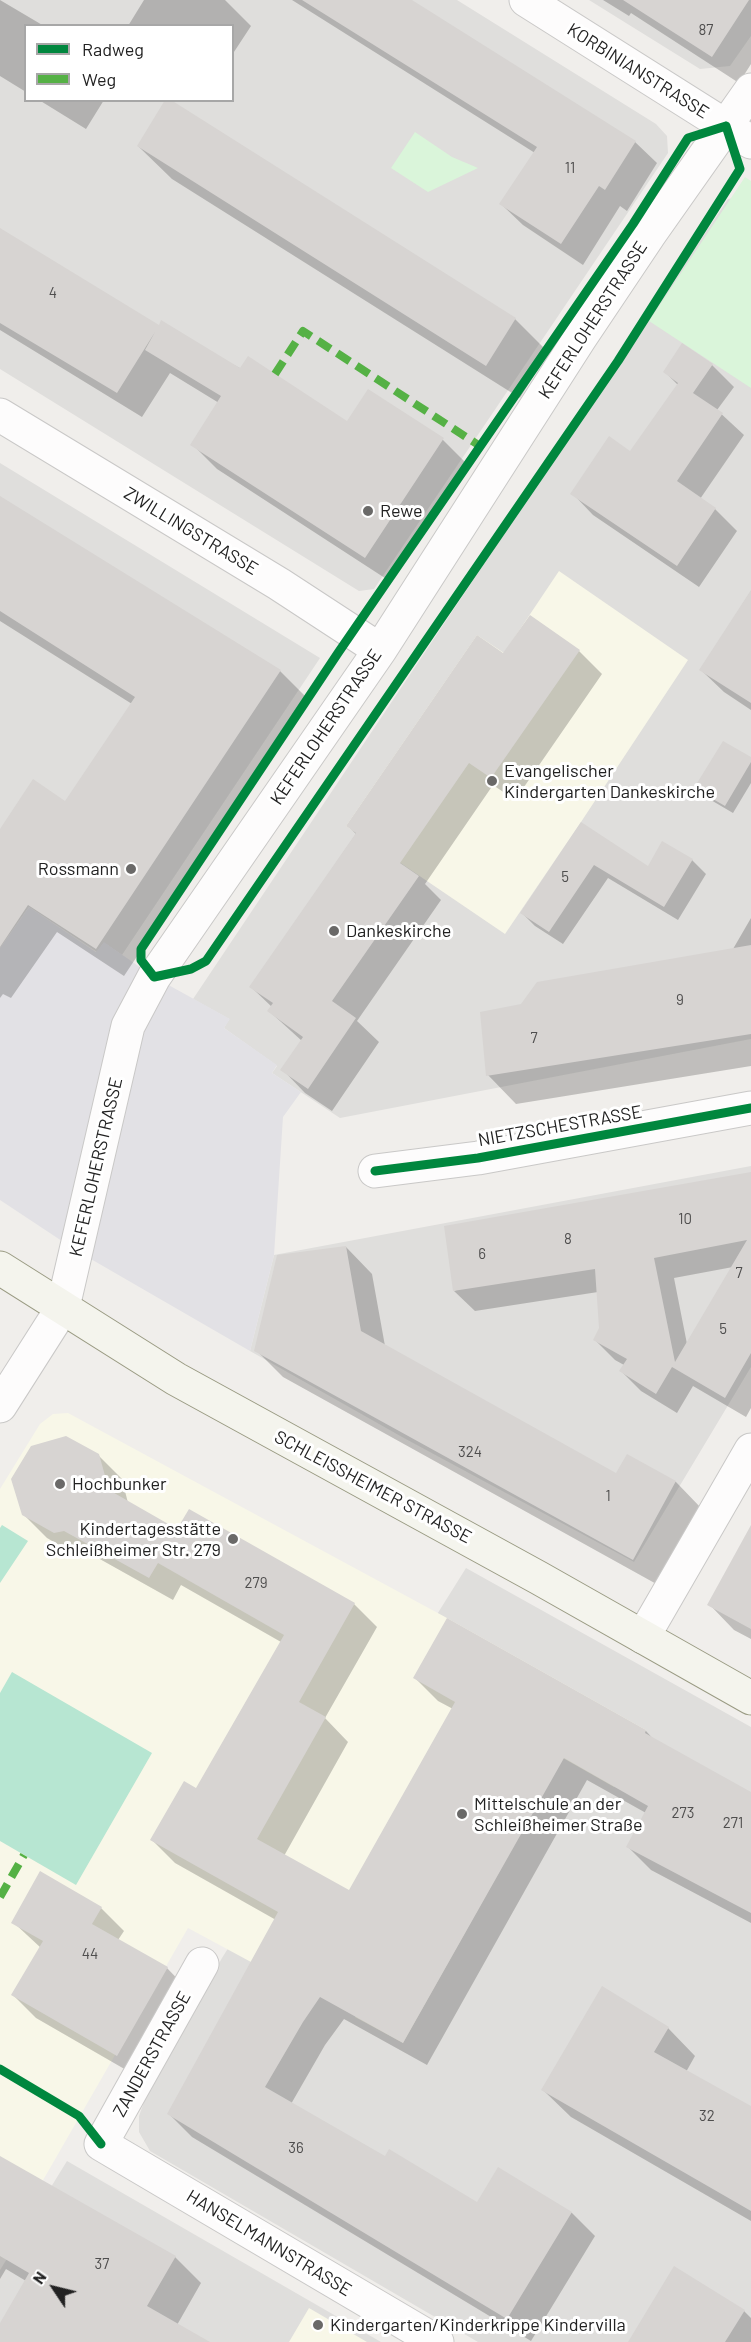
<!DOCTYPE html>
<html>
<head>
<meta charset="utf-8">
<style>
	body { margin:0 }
	#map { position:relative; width:751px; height:2342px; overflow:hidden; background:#f0eeeb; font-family:Barlow,sans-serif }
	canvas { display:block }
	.legend { position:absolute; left:24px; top:24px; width:210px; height:78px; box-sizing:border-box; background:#fff; border:2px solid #a7a7a7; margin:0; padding:8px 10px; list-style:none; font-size:18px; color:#222 }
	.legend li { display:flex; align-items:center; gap:12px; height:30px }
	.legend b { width:30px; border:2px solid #a7a7a7 }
	.north { position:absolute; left:24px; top:2258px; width:60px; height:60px; -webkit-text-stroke:4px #fff; paint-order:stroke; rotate:305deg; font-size:16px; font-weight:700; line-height:24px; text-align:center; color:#222 }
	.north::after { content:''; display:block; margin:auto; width:21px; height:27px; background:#222; clip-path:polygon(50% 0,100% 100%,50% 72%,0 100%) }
</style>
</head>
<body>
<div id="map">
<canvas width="751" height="2342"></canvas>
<ul class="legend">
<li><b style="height:8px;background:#00873e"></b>Radweg</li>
<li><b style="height:8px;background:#55b145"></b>Weg</li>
</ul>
<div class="north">N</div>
</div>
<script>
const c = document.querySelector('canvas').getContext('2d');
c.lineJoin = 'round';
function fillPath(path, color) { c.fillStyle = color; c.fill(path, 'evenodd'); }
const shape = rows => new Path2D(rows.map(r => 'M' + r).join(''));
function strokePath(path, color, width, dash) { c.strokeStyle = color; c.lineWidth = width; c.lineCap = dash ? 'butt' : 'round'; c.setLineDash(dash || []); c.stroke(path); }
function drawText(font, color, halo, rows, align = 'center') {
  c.font = font + ' Barlow,sans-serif'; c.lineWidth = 6; c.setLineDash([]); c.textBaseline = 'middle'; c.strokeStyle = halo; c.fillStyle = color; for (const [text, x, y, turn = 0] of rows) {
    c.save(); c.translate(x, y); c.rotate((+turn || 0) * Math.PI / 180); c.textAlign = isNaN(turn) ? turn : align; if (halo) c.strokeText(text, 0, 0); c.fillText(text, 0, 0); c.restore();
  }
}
fillPath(shape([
	[0,0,457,0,656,124,667,136,668,153,374,589,359,591,0,369],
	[26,26,232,26,232,100,26,100],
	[589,0,751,0,751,36,730,66,700,69],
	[751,196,751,1039,340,1118,272,1073,277,1066,224,1028,229,1019,193,999,728,199],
	[0,463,320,658,122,955,104,943,97,952,29,907,0,948],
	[751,1166,751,1367,634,1562,402,1437,250,1351,274,1255],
	[466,1568,751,1727,751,2342,478,2342,150,2151,139,2132,139,2116,148,2091,222,1958],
	[67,2161,381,2342,0,2342,0,2270]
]), '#dfdedc');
fillPath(shape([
	[559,571,688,660,581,822,505,934,346,826,477,635,504,653],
	[68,1413,447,1618,646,1730,614,1787,563,1758,403,2043,355,2017,374,1985,251,1962,188,1928,0,2255,0,1489,40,1424,53,1414],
	[309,2308,367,2342,289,2342]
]), '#f8f7e8');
fillPath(shape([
	[415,132,452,157,478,168,428,192,391,168],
	[745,177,751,181,751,388,649,321]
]), '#daf5da');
fillPath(shape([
	[2,1525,28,1541,0,1583,0,1528],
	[12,1672,152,1753,76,1885,0,1841,0,1693]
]), '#b7e6d2');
fillPath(shape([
	[29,907,96,952,104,942,154,977,230,1019,224,1028,277,1065,272,1073,301,1092,283,1117,274,1255,250,1351,77,1251,0,1200,0,948]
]), '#e2e1e5');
fillPath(shape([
	[0,0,44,26,26,26,26,92,0,76],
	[144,0,225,0,251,26,232,55,232,26,128,26],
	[292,0,409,0,635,142,657,163,627,211,620,206,583,265,523,225,501,204,535,153],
	[603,0,751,0,751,64,739,83,631,13,629,16],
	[39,100,104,100,86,129],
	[138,146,515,319,548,352,520,398,172,179],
	[0,230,159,327,348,423,369,391,443,440,468,465,391,582,217,469,192,444,219,403,170,373,142,417,0,330],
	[683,345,712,365,734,387,717,410,744,435,700,499,715,509,737,531,699,587,593,515,572,493,631,453,678,385,665,372],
	[0,498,280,671,308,699,124,976,57,932,11,998,3,994,0,998,0,831,66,803,132,704,0,621],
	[751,591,751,710,724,692,701,670],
	[579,651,602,674,515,800,493,785,425,884,441,900,357,1021,379,1042,332,1111,305,1093,282,1069,302,1041,269,1011,272,1007,251,987,356,834,348,826,504,655],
	[751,759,751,783,733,813,704,796,696,788],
	[582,824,648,869,663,843,692,860,706,874,678,920,608,878,563,944,535,926,522,913],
	[751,918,751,1066,516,1104,488,1075,522,1005,733,949],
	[751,1173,751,1408,746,1417,693,1386,677,1413,641,1391,621,1371,624,1365,615,1360,595,1340,600,1328,598,1292,475,1311,454,1291],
	[733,1267,687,1344,674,1278],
	[346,1247,372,1274,385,1346,616,1475,627,1456,676,1482,702,1509,660,1586,283,1377,256,1350],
	[98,1455,122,1479,128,1503,178,1531,354,1604,377,1627,325,1718,348,1742,284,1856,349,1893,453,1709,438,1701,415,1678,646,1731,655,1741,751,1794,751,1923,651,1870,628,1847,646,1813,587,1780,427,2065,344,2019,325,2045,291,2104,385,2158,477,2204,499,2169,572,2213,595,2236,531,2341,192,2137,169,2114,276,1920,175,1863,152,1840,197,1790,281,1642,181,1585,173,1600,89,1553,78,1556,47,1538,23,1514],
	[751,1529,751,1639,734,1630,709,1604],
	[101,1908,124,1931,118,1940,167,1968,189,1991,140,2078,36,2018,13,1995,41,1948,13,1922],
	[668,2028,695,2056,686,2072,751,2108,751,2221,571,2117,543,2090],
	[0,2157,175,2257,201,2283,177,2325,207,2342,0,2342,0,2326,26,2281,6,2269,0,2279],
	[744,2311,751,2318,751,2342,629,2342]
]), '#0003');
fillPath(shape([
	[302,0,412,0,636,141,605,190,599,186,561,244,499,204,537,147],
	[623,0,749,0,712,57],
	[165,100,171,100,516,318,486,366,137,146],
	[0,228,159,325,161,320,240,368,248,356,347,421,368,389,444,438,365,558,190,445,221,396,145,350,155,332,117,393,0,323],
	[682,343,713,364,693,393,723,413,677,481,716,508,677,566,570,494,609,436,630,451,678,383,663,372],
	[0,496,281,670,96,949,28,905,0,947,0,829,33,779,65,801,135,697,0,611],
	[751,590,751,703,699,670],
	[530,615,580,650,491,778,469,763,400,863,419,876,332,1001,356,1018,308,1089,280,1070,303,1037,267,1011,273,1003,249,987,356,833,346,826,477,635,503,653],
	[723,741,751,757,751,762,725,806,694,788],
	[581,822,648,866,662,841,693,859,664,907,594,865,549,932,520,913],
	[751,945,751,1034,486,1076,480,1012,521,1004,537,982],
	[751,1172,751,1353,725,1398,672,1367,656,1394,619,1371,627,1359,593,1340,599,1328,595,1269,453,1291,444,1226],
	[747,1240,675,1362,654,1258],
	[346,1246,361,1331,616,1473,627,1454,676,1481,633,1560,254,1351,277,1255],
	[66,1436,99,1454,109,1490,177,1529,189,1509,355,1603,299,1702,326,1717,257,1839,349,1890,455,1702,413,1678,447,1618,646,1730,645,1733,751,1792,751,1913,626,1847,648,1806,564,1758,403,2043,320,1997,303,2022,265,2087,385,2156,389,2149,477,2202,498,2167,572,2212,507,2319,167,2114,278,1912,150,1840,184,1781,196,1788,284,1635,158,1563,149,1578,64,1531,54,1533,22,1515,11,1479,31,1446],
	[751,1525,751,1629,707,1605],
	[40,1871,102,1907,92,1924,168,1967,117,2056,11,1995,43,1941,11,1923],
	[602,1986,669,2027,654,2052,751,2106,751,2211,541,2090],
	[0,2156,176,2256,147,2306,210,2342,0,2342,0,2323,29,2273,0,2256],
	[674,2266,745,2310,725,2342,628,2342]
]), '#d7d4d2');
const minor = shape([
	[526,0,751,142],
	[0,415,279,584,380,650],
	[375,1171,478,1158,751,1108],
	[0,1406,63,1307,128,1026,154,977,380,650,580,338,649,235,751,90],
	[643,1637,751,1450],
	[202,1964,101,2144,437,2342]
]);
const secondary = shape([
	[0,1268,176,1379,539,1578,751,1698]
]);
strokePath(minor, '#c9c8c7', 35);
strokePath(secondary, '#999a82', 35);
strokePath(minor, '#fdfcfc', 33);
strokePath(secondary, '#f4f4ed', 33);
strokePath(shape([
	[275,374,303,331,480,446],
	[0,1897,24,1855]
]), '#55b145', 8, [15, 8]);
strokePath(shape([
	[726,126,740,169,618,361,206,961,191,969,154,977,141,960,141,949,338,653,633,224,688,138,726,126],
	[375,1171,478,1158,751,1108],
	[0,2069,79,2116,101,2144]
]), '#00873e', 9);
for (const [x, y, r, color] of [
	[368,511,6,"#6a6968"],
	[492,781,6,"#6a6968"],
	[131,869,6,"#6a6968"],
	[334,931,6,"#6a6968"],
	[60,1484,6,"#6a6968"],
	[233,1539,6,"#6a6968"],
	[462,1814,6,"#6a6968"],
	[318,2325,6,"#6a6968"]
]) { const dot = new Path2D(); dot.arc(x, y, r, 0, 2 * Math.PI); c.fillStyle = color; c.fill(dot); strokePath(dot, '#fff', 2); }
drawText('15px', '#4f4e4e', null, [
	["87",706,30],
	["11",570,168],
	["4",53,293],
	["5",565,877],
	["9",680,1000],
	["7",534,1038],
	["10",685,1219],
	["8",568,1239],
	["6",482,1254],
	["7",739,1273],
	["5",723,1329],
	["324",470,1452],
	["1",608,1496],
	["279",256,1583],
	["273",683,1813],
	["271",733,1823],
	["44",90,1954],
	["32",707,2116],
	["36",296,2148],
	["37",102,2264]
]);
drawText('18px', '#222', '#fff', [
	["KORBINIANSTRASSE",638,71,32],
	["KEFERLOHERSTRASSE",593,320,-57],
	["ZWILLINGSTRASSE",191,531,31],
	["KEFERLOHERSTRASSE",326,727,-56],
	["NIETZSCHESTRASSE",560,1126,-10],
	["KEFERLOHERSTRASSE",96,1167,-77],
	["SCHLEISSHEIMER STRASSE",373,1487,28],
	["ZANDERSTRASSE",152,2054,-61],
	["HANSELMANNSTRASSE",269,2243,31]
]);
drawText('18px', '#222', '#fff', [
	["Rewe",380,511],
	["Evangelischer",504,771],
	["Kindergarten Dankeskirche",504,792],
	["Rossmann",119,869,"right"],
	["Dankeskirche",346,931],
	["Hochbunker",72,1484],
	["Kindertagesstätte",221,1529,"right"],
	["Schleißheimer Str. 279",221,1550,"right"],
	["Mittelschule an der",474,1804],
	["Schleißheimer Straße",474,1825],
	["Kindergarten/Kinderkrippe Kindervilla",330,2325]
], 'left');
</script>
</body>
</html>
